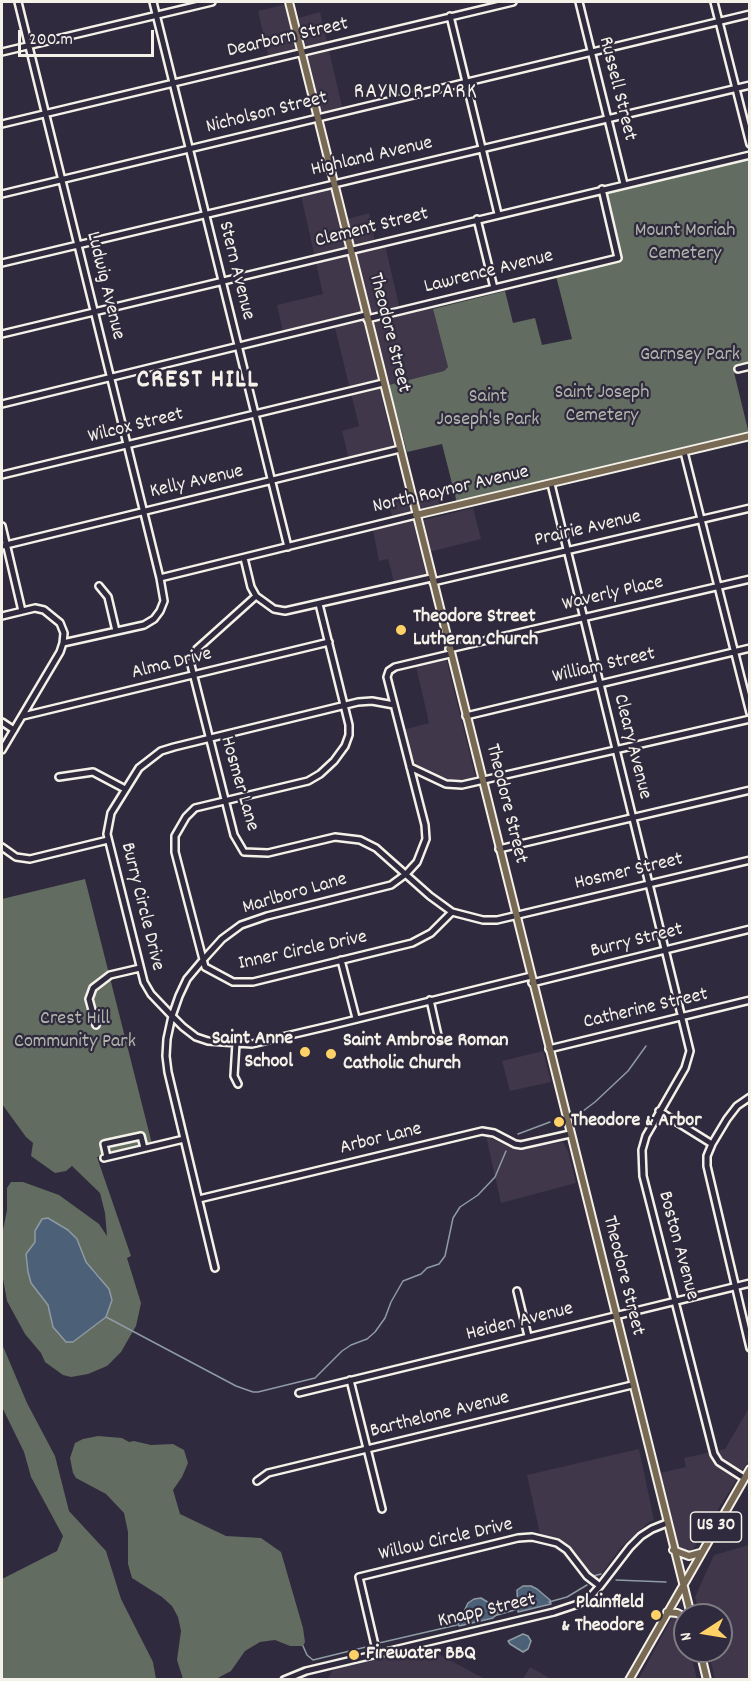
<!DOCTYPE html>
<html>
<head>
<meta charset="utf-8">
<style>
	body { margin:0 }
	#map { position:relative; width:751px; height:1681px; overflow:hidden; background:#2f2a3d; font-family:Dekko,sans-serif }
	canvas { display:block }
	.frame { position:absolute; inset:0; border:3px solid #f4f1e8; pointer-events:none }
	.north { position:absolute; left:673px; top:1603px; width:60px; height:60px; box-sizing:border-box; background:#2f2a3d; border:2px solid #7e7a81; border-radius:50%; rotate:258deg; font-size:16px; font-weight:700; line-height:24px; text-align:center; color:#f4f1e8 }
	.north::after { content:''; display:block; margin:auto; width:21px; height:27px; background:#ffd166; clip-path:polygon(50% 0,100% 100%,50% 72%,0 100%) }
	.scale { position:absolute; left:18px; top:30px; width:136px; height:27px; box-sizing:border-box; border:3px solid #f4f1e8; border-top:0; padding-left:8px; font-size:18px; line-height:21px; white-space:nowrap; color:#f4f1e8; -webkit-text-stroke:4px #2f2a3d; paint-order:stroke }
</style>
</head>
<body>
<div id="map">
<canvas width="751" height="1681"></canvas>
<div class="frame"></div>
<div class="north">N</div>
<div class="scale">200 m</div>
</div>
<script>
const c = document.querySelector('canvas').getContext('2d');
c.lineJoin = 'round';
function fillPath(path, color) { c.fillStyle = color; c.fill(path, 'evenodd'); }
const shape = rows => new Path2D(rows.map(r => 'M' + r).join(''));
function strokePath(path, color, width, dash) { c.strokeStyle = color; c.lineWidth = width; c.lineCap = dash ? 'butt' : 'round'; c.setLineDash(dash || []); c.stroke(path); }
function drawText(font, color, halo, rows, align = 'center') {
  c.font = font + ' Dekko,sans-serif'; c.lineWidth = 4.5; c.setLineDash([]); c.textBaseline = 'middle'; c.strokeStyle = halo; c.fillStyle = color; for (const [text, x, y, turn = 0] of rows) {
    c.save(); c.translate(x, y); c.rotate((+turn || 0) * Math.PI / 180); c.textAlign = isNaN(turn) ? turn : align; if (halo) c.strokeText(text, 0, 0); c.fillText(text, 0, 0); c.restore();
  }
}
fillPath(shape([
	[287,4,298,54,270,62,258,11],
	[320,12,344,115,323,120,299,18],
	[331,188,395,452,350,464,342,431,359,426,335,328,285,340,277,305,323,294,301,195],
	[369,213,376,246,385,245,400,310,431,301,448,367,444,371,389,385,348,219],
	[436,488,440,507,422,511,420,509,415,493],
	[406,495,428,582,396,589,388,559,379,561,372,524,392,519,388,499],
	[473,508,481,539,429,552,424,527,424,520],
	[446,658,475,775,473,780,469,782,449,783,424,772,416,764,408,750,403,730,429,723,416,666],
	[543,1051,551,1082,510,1091,502,1061],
	[486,1136,513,1148,523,1149,563,1142,568,1151,576,1183,501,1203],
	[749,1408,749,1460,690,1554,681,1557,660,1473,686,1467,684,1458,725,1449],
	[639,1449,654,1520,649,1522,621,1547,592,1587,560,1552,542,1543,527,1475],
	[749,1545,749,1679,715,1679,708,1651,721,1651,721,1615,699,1615,695,1597,714,1555],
	[678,1607,685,1632,685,1651,690,1651,697,1679,638,1680],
	[425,1644,425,1647,485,1679,327,1680,336,1665],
	[530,1667,551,1679,523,1679]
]), '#41374a');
fillPath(shape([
	[749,159,749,364,733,368,749,434,457,503,442,444,407,452,389,385,444,371,448,367,433,309,505,291,513,323,535,318,542,345,572,339,556,276,622,261,604,194],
	[85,879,152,1144,97,1157,131,1256,127,1258,141,1303,140,1308,136,1326,121,1352,107,1366,88,1374,71,1377,63,1375,45,1362,41,1353,25,1334,7,1301,2,1273,2,1235,7,1210,7,1188,11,1182,23,1182,59,1195,99,1224,107,1236,105,1213,100,1193,72,1166,66,1171,55,1173,31,1156,33,1143,26,1137,2,1104,2,899],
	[49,1218,66,1228,77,1239,86,1262,100,1277,106,1317,73,1342,53,1327,48,1305,35,1287,35,1231],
	[2,1344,27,1403,55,1456,69,1511,106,1551,121,1599,153,1662,156,1679,2,1679,2,1579,57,1551,63,1536,31,1477,24,1452,2,1407],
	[98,1436,122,1438,129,1442,134,1441,151,1445,173,1444,184,1450,188,1463,182,1477,173,1490,180,1514,226,1536,261,1538,281,1552,303,1628,305,1642,303,1646,290,1646,275,1640,260,1642,245,1651,231,1671,216,1679,183,1679,177,1660,181,1631,178,1617,172,1606,162,1597,132,1578,128,1564,128,1532,124,1513,106,1494,76,1478,73,1473,70,1458,75,1443,83,1439]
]), '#626c60');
const water = shape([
	[48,1218,68,1230,77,1239,86,1262,109,1289,112,1300,106,1317,73,1342,66,1342,53,1327,48,1305,31,1283,28,1272,26,1254,35,1242,35,1231,42,1219,48,1218],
	[523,1586,531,1586,537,1589,550,1600,551,1604,518,1612,517,1590,523,1586],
	[481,1598,494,1606,498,1613,493,1618,459,1626,458,1624,468,1603,474,1599,481,1598],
	[523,1634,528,1636,531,1641,528,1649,523,1652,510,1644,508,1641,523,1634]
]);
fillPath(water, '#4c6177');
strokePath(water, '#8f9ba4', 1.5);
strokePath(shape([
	[575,1117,595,1102,628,1071,646,1046],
	[518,1134,550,1122],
	[106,1317,236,1386,253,1392,258,1392,315,1378,342,1351,351,1345,367,1339,375,1332,385,1318,391,1302,403,1281,421,1274,427,1268,439,1264,445,1256,453,1218,460,1207,478,1195,495,1177,506,1151],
	[593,1576,601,1574],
	[616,1580,666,1582],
	[549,1602,567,1597,587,1585],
	[494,1616,518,1609],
	[379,1643,457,1625],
	[303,1646,307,1655,313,1660,370,1646]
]), '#8f9ba4', 1.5);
const minor = shape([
	[18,2,160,578,164,601,160,611,154,619,144,625,63,643],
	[153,2,288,547],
	[579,2,624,184],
	[714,2,750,144],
	[450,16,498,214],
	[2,52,212,2],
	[2,124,513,2],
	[2,194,750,14],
	[477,219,494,288],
	[2,263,750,85],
	[367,319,618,258,602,189],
	[2,334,750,155],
	[738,369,750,366],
	[2,404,366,315],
	[684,452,750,713],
	[2,475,383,383],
	[551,484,690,1051,685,1068,646,1136,642,1150,643,1176,714,1454,719,1462,744,1478],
	[2,526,22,611],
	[2,546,400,449],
	[244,558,251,587,256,596,274,609,285,611,431,578],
	[160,578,416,515],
	[433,582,750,508],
	[99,586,108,597,116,631],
	[256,596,197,649,192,658,191,665,234,835,244,852,268,853,335,837,360,840,376,848,430,896,452,912,483,920,497,920,750,860],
	[319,604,349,725,349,735,345,746,334,761,320,774,308,781,195,808,186,817,175,836,175,852,205,967,233,982,253,982,412,943,431,933,452,912],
	[2,616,35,608,44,610,60,623,64,633,63,643,60,652,2,750],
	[449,649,750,579],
	[394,705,372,701,358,702,174,747,161,751,139,768,111,813,107,834,144,982,151,994,172,1016,183,1027,196,1037,208,1041,252,1044,329,1026,531,976],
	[23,716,329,642],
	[466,716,750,648],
	[2,722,14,730],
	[410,767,446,784,462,785,750,719],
	[59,777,93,772,125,789],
	[2,847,16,857,30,859,108,840],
	[499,849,750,790],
	[341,960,356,1018],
	[532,983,750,929],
	[430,1000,439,1040],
	[96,1025,89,999,93,988,110,975,140,968],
	[236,1043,234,1076,238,1084],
	[549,1049,750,1000],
	[750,1097,737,1106,727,1119,712,1144,707,1156,707,1166,750,1348],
	[659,1111,712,1144],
	[107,1157,104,1144,141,1136,144,1148],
	[104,1158,184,1139],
	[199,1199,482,1131,494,1133,515,1144,521,1145,570,1134],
	[215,1268,168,1072,166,1056,167,1039,172,1016,179,996,187,979,203,960,222,939,241,925,267,916,391,885,406,874,417,862,426,839,425,825,387,677,389,671,395,667,450,654],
	[517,1291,528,1336],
	[350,1380,382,1509],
	[299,1393,750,1283],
	[257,1481,268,1473,632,1385],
	[377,1654,359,1577,518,1538,532,1537,557,1543,567,1550,587,1576,600,1586],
	[284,1680,306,1671,554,1612,578,1604,590,1597,600,1586,630,1547,641,1536,652,1529,667,1523]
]);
const major = shape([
	[289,2,691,1615],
	[416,515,750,436],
	[673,1550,689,1556,700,1553],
	[667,1612,677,1613,685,1617],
	[700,1651,707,1680],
	[629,1680,750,1469]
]);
strokePath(minor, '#f4f1e8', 10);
strokePath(major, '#f4f1e8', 10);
strokePath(minor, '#2f2a3d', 5);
strokePath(major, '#786954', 6);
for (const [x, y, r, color] of [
	[401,630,6,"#ffd166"],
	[305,1052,6,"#ffd166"],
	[331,1054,6,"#ffd166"],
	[559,1122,6,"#ffd166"],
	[656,1615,6,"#ffd166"],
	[354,1655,6,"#ffd166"]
]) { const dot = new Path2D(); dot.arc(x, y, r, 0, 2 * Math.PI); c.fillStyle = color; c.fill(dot); strokePath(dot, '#2f2a3d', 2); }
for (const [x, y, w] of [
	[716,1527,51]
]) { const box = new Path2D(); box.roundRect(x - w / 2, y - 15, w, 30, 4.5); c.fillStyle = '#2f2a3d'; c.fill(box); strokePath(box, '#f4f1e8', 1.5); }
drawText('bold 18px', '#f4f1e8', null, [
	["US 30",716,1527]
]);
drawText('20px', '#f4f1e8', '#2f2a3d', [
	["Dearborn Street",288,39,-13],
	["Russell Street",616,89,76],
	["Nicholson Street",267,114,-14],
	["Highland Avenue",372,158,-13],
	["Clement Street",372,229,-14],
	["Stern Avenue",235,271,76],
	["Lawrence Avenue",489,273,-14],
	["Ludwig Avenue",104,286,76],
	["Theodore Street",388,333,76],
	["Wilcox Street",136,427,-14],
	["Kelly Avenue",197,483,-13],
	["North Raynor Avenue",451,491,-13],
	["Prairie Avenue",588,530,-13],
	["Waverly Place",613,595,-13],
	["Alma Drive",172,665,-14],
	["William Street",604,667,-13],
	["Cleary Avenue",631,747,76],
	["Hosmer Lane",238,784,74],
	["Theodore Street",505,804,76],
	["Hosmer Street",629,873,-13],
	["Marlboro Lane",295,895,-16],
	["Burry Circle Drive",141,907,76],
	["Burry Street",637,942,-14],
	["Inner Circle Drive",303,952,-12],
	["Catherine Street",646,1010,-13],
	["Arbor Lane",381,1140,-14],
	["Boston Avenue",677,1246,75],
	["Theodore Street",622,1276,76],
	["Heiden Avenue",520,1323,-14],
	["Barthelone Avenue",440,1416,-14],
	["Willow Circle Drive",446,1541,-13],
	["Knapp Street",487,1612,-13]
]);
drawText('20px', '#b2b5ab', '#2f2a3d', [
	["Mount Moriah",685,232],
	["Cemetery",685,255],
	["Garnsey Park",690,356],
	["Saint Joseph",602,394],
	["Cemetery",602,417],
	["Saint",488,398],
	["Joseph's Park",488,421],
	["Crest Hill",75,1020],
	["Community Park",75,1043]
]);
drawText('bold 20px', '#f4f1e8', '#2f2a3d', [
	["Theodore Street",413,618],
	["Lutheran Church",413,641],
	["Saint Anne",293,1040,"right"],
	["School",293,1063,"right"],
	["Saint Ambrose Roman",343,1042],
	["Catholic Church",343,1065],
	["Theodore & Arbor",571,1122],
	["Plainfield",644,1604,"right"],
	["& Theodore",644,1627,"right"],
	["Firewater BBQ",366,1655]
], 'left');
c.letterSpacing = '1.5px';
drawText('21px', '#f4f1e8', '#2f2a3d', [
	["RAYNOR PARK",416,94]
]);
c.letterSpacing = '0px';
c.letterSpacing = '1.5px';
drawText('bold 26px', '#f4f1e8', '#2f2a3d', [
	["CREST HILL",198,382]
]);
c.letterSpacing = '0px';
</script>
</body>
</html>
